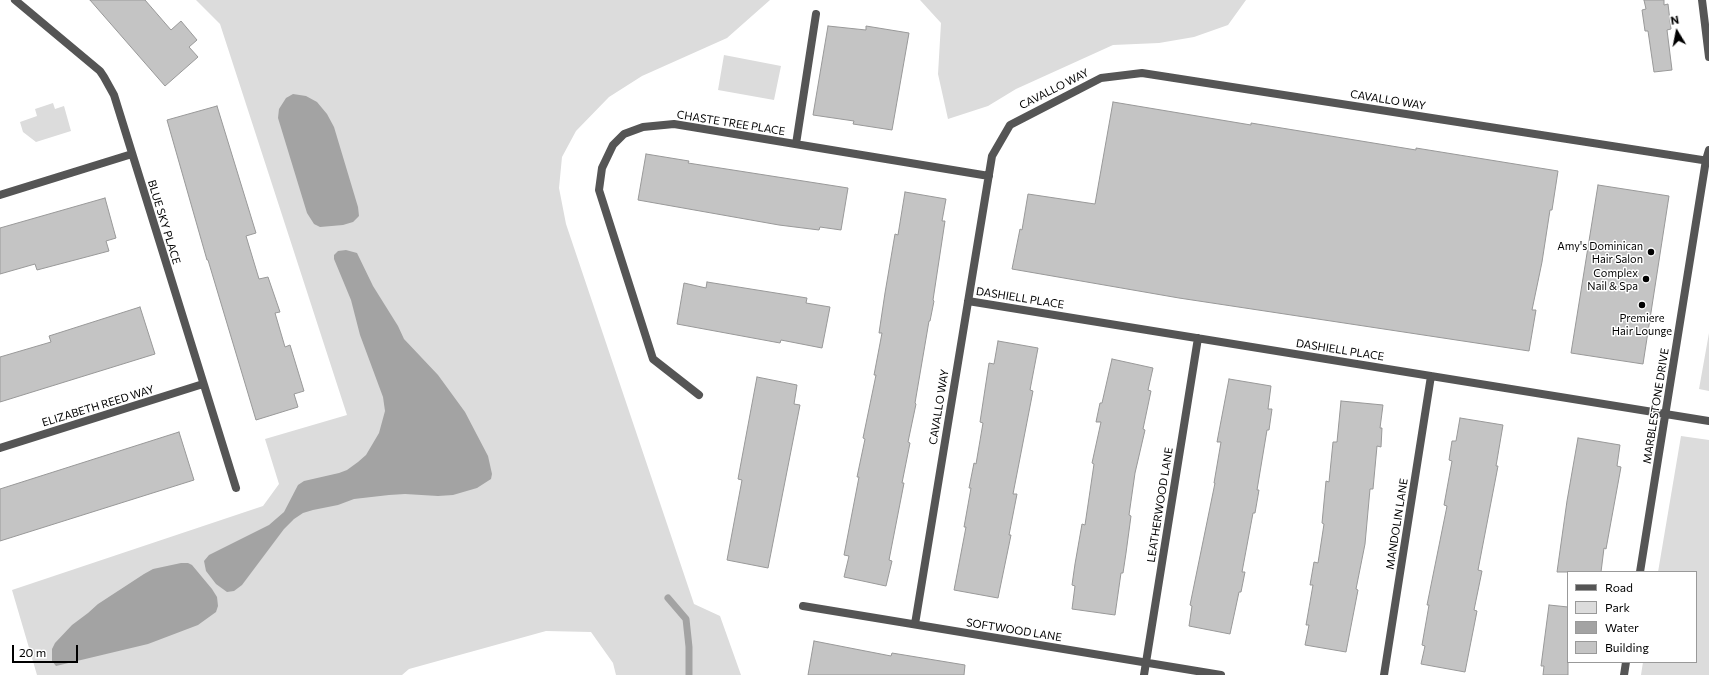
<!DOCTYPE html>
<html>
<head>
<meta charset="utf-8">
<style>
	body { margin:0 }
	#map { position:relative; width:1709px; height:675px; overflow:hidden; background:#fff; font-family:Commissioner,sans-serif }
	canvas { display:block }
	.legend { position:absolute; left:1567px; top:571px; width:130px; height:92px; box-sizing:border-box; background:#fff; border:1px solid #999; margin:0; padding:5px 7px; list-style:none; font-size:12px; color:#000 }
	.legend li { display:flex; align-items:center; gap:8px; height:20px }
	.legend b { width:20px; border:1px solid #999 }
	.north { position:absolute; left:1657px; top:12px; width:40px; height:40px; -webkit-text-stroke:3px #fff; paint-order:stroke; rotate:350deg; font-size:11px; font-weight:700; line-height:16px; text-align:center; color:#000 }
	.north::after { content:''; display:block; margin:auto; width:14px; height:18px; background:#000; clip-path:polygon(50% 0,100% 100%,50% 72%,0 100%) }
	.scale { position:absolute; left:12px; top:645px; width:66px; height:18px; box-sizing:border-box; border:2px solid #000; border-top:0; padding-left:5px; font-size:12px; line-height:14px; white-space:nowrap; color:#000; -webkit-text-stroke:3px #fff; paint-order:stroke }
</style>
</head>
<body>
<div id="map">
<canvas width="1709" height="675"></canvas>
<ul class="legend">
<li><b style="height:5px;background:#555"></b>Road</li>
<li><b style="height:11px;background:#dcdcdc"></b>Park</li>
<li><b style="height:11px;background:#a3a3a3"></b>Water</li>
<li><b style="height:11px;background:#c4c4c4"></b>Building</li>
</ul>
<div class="north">N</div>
<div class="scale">20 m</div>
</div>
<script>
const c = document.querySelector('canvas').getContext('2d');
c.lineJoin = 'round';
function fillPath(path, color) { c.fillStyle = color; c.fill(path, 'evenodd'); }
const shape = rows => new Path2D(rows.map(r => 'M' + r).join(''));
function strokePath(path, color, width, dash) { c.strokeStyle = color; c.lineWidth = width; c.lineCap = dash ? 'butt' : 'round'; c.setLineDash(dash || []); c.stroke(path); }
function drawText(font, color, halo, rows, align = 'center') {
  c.font = font + ' Commissioner,sans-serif'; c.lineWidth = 3; c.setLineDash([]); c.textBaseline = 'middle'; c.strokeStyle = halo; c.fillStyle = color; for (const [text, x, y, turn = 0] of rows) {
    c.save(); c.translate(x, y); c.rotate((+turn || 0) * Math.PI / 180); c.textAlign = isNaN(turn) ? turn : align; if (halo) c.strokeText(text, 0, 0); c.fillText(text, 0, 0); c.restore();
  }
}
fillPath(shape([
	[196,0,770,0,727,38,642,76,609,97,576,131,562,157,559,188,566,224,694,604,720,616,741,675,616,675,613,663,591,632,546,631,409,669,402,675,37,675,12,590,263,506,279,484,265,439,347,415,220,24],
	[920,0,1246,0,1228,25,1194,37,1159,43,1113,45,1016,89,988,106,948,119,938,74,941,23],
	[724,55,781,66,774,100,718,90],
	[53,103,55,109,64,106,71,131,36,142,23,132,20,122,37,116,35,109],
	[1709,333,1709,391,1699,389],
	[1681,436,1709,440,1709,675,1641,675,1643,662,1696,662,1696,572,1658,572]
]), '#dcdcdc');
fillPath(shape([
	[293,94,306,96,317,102,327,114,334,127,358,207,359,216,353,222,343,225,320,227,314,224,307,213,278,118,279,109,286,98],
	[346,250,357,253,373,286,398,326,404,339,438,375,465,412,488,456,492,474,491,479,477,488,453,495,438,496,405,494,389,495,354,499,338,505,313,510,303,513,294,519,284,529,242,585,234,591,227,592,216,584,206,571,204,561,209,555,269,525,284,512,298,485,304,481,339,473,347,470,358,462,366,455,379,433,385,411,383,397,360,335,351,300,334,259,334,255,338,251],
	[181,563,188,563,192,565,212,589,217,597,218,606,216,612,198,625,148,644,56,666,52,661,52,649,55,643,72,625,88,613,98,604,144,574,153,569]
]), '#a3a3a3');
strokePath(shape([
	[668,598,686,619,689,647,689,675]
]), '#a3a3a3', 7);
const building = shape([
	[90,0,145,0,171,30,181,21,197,40,189,47,198,57,165,86,90,0],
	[1644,0,1664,0,1664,5,1668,4,1671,29,1667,30,1672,70,1654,72,1648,31,1645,31,1642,10,1646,9,1644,0],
	[828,26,866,30,866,26,909,33,892,130,853,124,854,121,813,115,828,26],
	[1113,102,1251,125,1251,123,1416,150,1416,148,1558,171,1552,210,1550,210,1542,262,1532,310,1536,310,1529,351,1179,298,1012,269,1020,229,1022,230,1028,194,1095,204,1113,102],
	[217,106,256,233,246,236,259,279,268,277,280,312,275,313,285,347,290,345,304,391,294,394,298,407,256,420,208,260,207,260,167,120,217,106],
	[646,154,689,161,688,163,848,188,841,230,820,227,819,230,779,225,638,200,646,154],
	[1598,185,1669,196,1643,364,1571,353,1598,185],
	[905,192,946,199,942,221,945,221,933,300,934,301,930,321,929,321,915,403,916,404,908,442,910,443,902,483,904,483,889,560,892,561,886,586,844,577,849,556,844,555,859,477,857,477,865,439,863,438,876,375,874,375,882,333,879,333,885,293,895,234,898,235,905,192],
	[105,198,116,238,106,241,109,251,37,270,35,264,0,274,0,228,105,198],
	[707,282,807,298,806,303,830,307,822,348,781,340,780,343,677,324,684,283,706,288,707,282],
	[140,307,155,354,0,402,0,357,51,342,49,336,140,307],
	[998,341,1038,348,1030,390,1033,391,1013,494,1017,494,1009,535,1011,535,998,598,954,590,966,527,964,527,971,488,969,488,974,463,976,464,983,423,980,422,989,363,994,364,998,341],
	[1112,359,1153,368,1148,390,1151,391,1143,429,1145,430,1135,473,1129,515,1131,516,1126,553,1123,573,1121,573,1115,615,1072,609,1075,586,1072,585,1075,564,1082,524,1085,525,1094,464,1092,463,1101,422,1096,422,1100,403,1102,403,1112,359],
	[757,377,797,385,794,404,800,405,768,568,727,560,742,480,738,479,757,377],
	[1229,379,1271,386,1268,409,1272,409,1269,430,1267,430,1257,490,1259,490,1255,513,1253,513,1242,572,1245,572,1241,592,1239,592,1230,634,1189,626,1192,606,1190,605,1215,483,1214,483,1221,442,1217,442,1229,379],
	[1341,401,1383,405,1380,428,1382,428,1381,447,1377,446,1373,489,1370,489,1365,544,1356,589,1358,590,1346,652,1305,645,1309,625,1306,625,1313,585,1310,585,1314,562,1318,563,1324,524,1322,523,1326,481,1329,482,1333,442,1337,442,1341,401],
	[1460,418,1503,425,1496,466,1498,466,1478,570,1482,571,1474,610,1477,611,1465,672,1421,664,1425,646,1422,645,1429,605,1427,605,1447,506,1444,505,1452,461,1449,460,1452,441,1456,441,1460,418],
	[179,432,194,480,0,541,0,489,179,432],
	[1578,438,1620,445,1617,466,1621,467,1606,549,1604,548,1601,572,1557,572,1567,501,1578,438],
	[1549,605,1568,607,1568,675,1543,675,1544,666,1541,666,1549,605],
	[814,641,891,656,892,653,965,665,964,675,808,675,814,641]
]);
fillPath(building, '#c4c4c4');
strokePath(building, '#999', 1);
strokePath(shape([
	[15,0,100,71,104,77,114,95,236,488],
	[1702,0,1709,57],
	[796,144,816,14],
	[0,195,132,154],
	[968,301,1709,421],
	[699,395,653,359,599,190,602,168,613,145,624,134,643,127,674,124,989,176],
	[0,448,203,384],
	[1640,572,1706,160,1709,150],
	[803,606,1221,675],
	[915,624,992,156,1010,125,1101,78,1142,73,1709,161],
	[1144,675,1198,338],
	[1384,675,1431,376],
	[1624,675,1626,662]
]), '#555', 8);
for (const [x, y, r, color] of [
	[1651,252,4,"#000"],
	[1646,279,4,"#000"],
	[1642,305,4,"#000"]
]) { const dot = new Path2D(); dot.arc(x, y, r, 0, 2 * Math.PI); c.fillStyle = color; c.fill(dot); strokePath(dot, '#fff', 1.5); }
drawText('11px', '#000', '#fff', [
	["CAVALLO WAY",1054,89,-27],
	["CAVALLO WAY",1388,100,9],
	["CHASTE TREE PLACE",731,123,9],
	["BLUE SKY PLACE",164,222,73],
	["DASHIELL PLACE",1020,298,9],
	["DASHIELL PLACE",1340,350,9],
	["ELIZABETH REED WAY",98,406,-17],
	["MARBLESTONE DRIVE",1656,406,-81],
	["CAVALLO WAY",939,407,-81],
	["LEATHERWOOD LANE",1160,505,-81],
	["MANDOLIN LANE",1397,524,-81],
	["SOFTWOOD LANE",1014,630,9]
]);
drawText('11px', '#000', '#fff', [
	["Amy's Dominican",1643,246],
	["Hair Salon",1643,259],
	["Complex",1638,273],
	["Nail & Spa",1638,286],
	["Premiere",1642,318,"center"],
	["Hair Lounge",1642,331,"center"]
], 'right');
</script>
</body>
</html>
